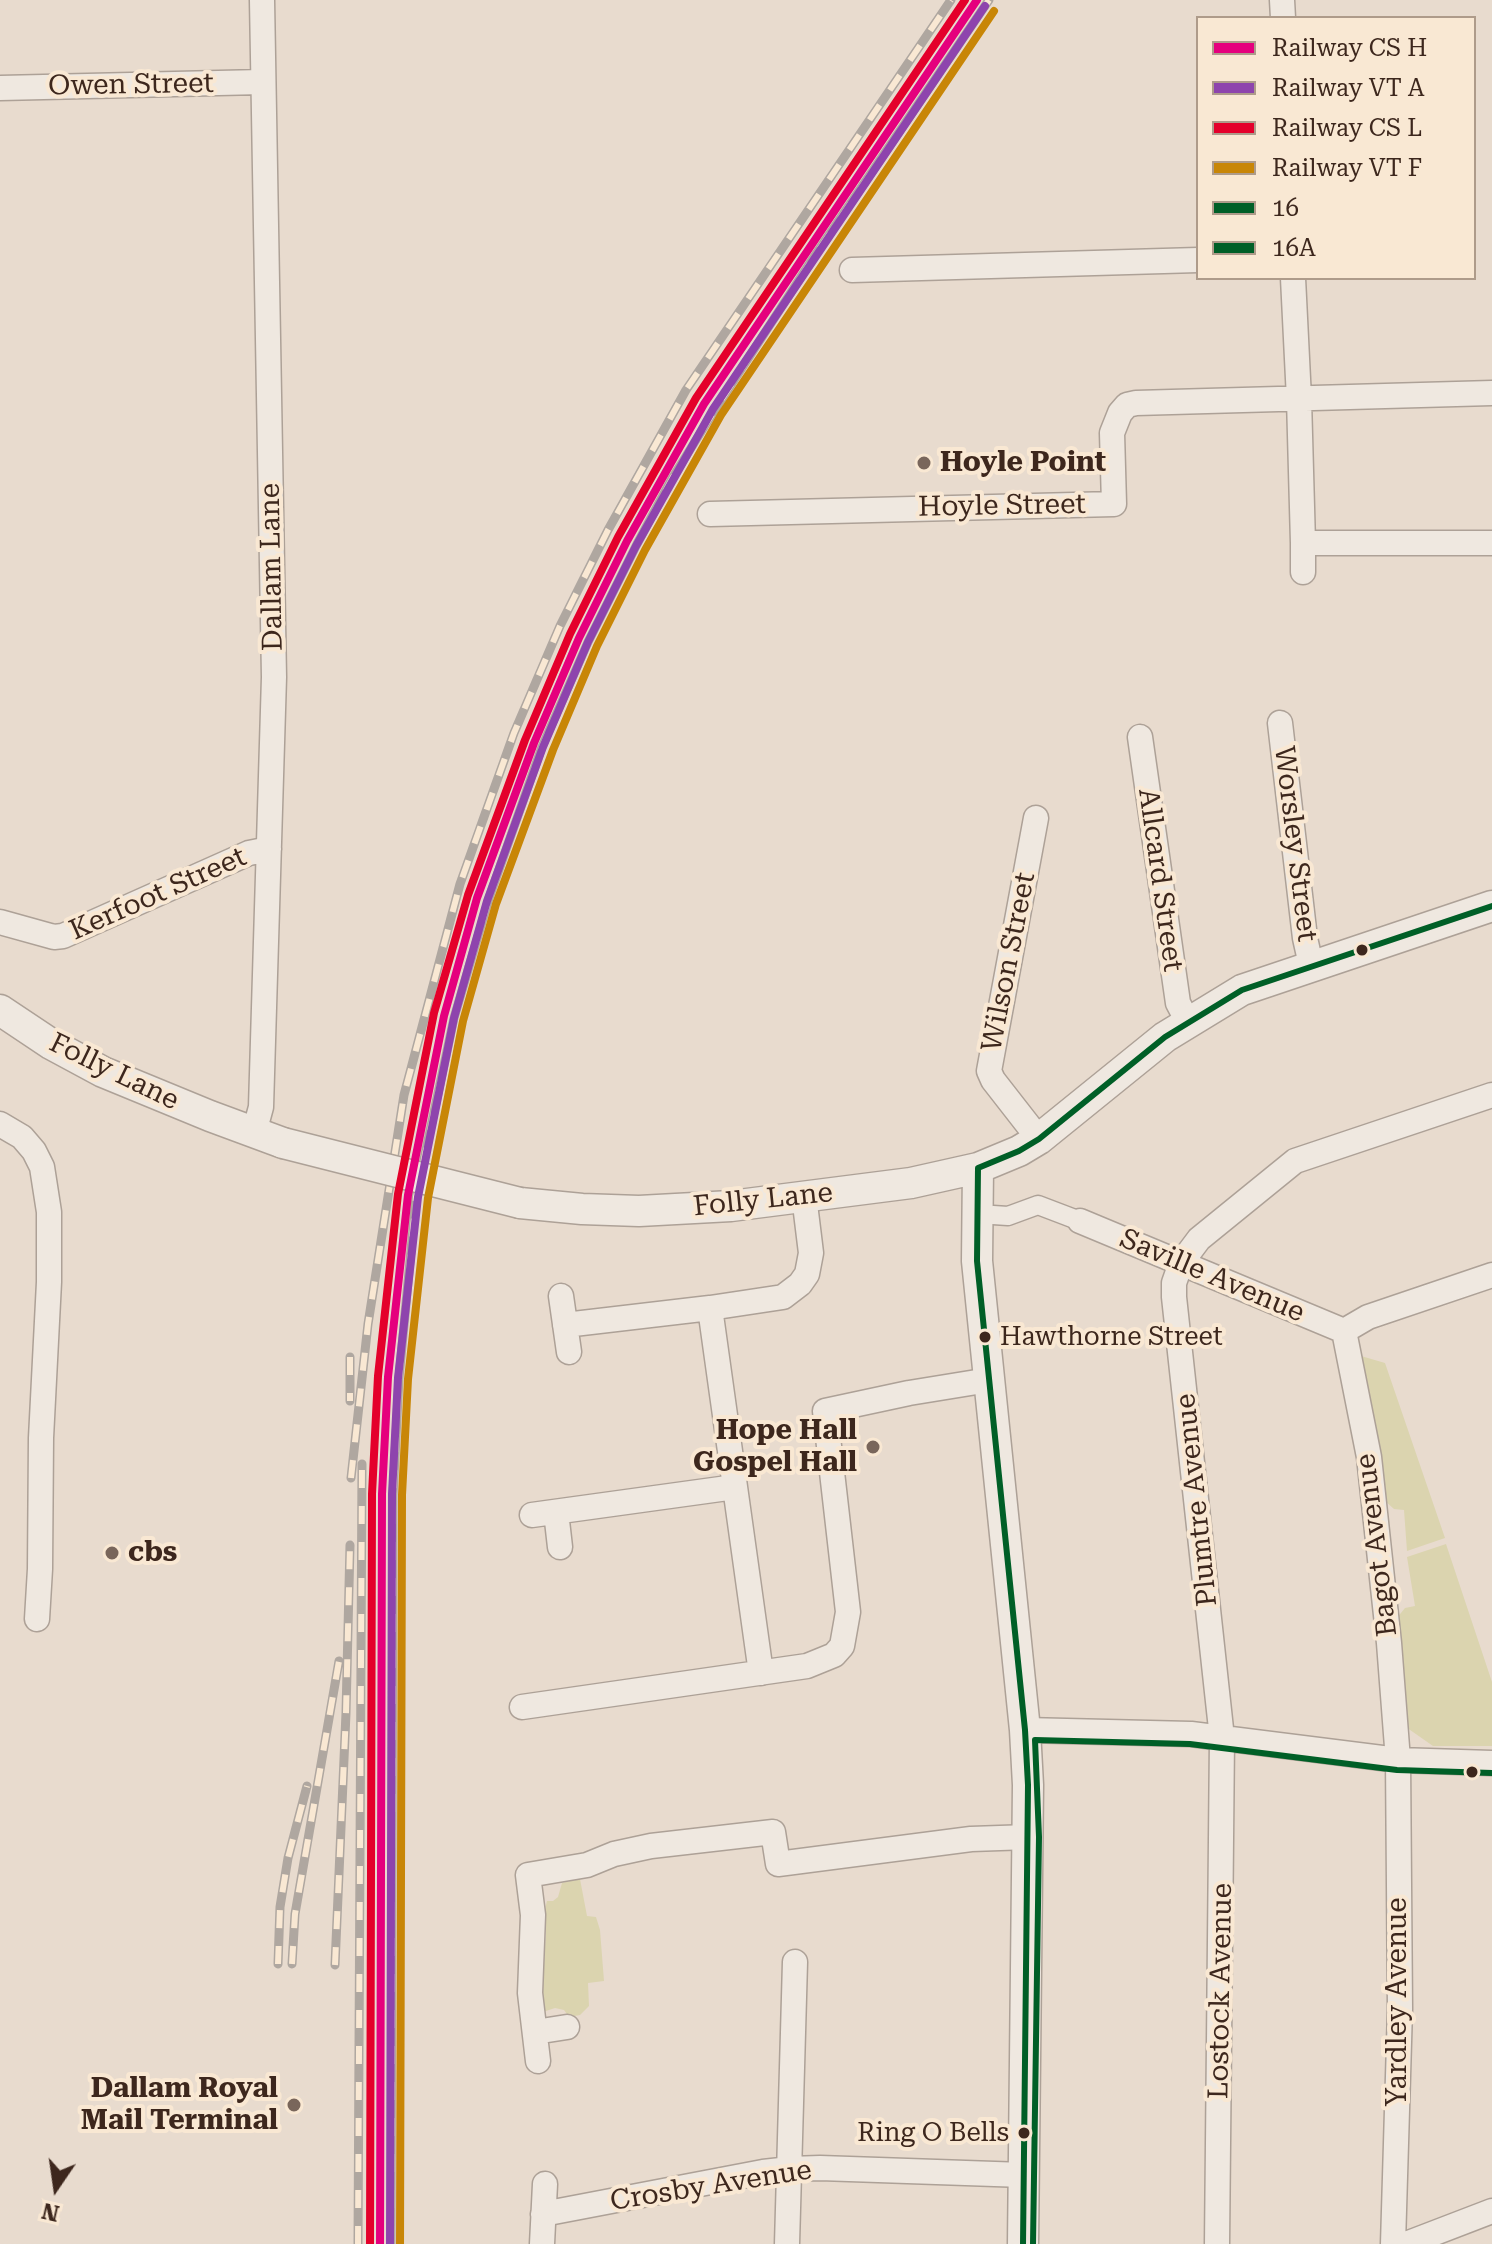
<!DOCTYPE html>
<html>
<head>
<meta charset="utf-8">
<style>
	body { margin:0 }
	#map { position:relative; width:1492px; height:2244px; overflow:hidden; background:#e8dbce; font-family:"Roboto Serif",serif }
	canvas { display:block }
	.legend { position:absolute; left:1196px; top:16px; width:280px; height:264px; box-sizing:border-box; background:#f9e8d3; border:2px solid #ae9b8a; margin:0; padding:10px 14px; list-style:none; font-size:24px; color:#3d271d }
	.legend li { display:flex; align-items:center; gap:16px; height:40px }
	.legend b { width:40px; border:2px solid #ae9b8a }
	.north { position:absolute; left:16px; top:2148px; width:80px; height:80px; -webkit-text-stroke:6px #f9e8d3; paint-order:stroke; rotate:193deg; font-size:22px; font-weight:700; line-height:32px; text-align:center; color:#3d271d }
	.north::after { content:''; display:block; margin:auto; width:28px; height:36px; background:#3d271d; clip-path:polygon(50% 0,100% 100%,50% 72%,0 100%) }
</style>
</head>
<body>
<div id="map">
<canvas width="1492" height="2244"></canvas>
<ul class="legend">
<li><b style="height:10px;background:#e5007d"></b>Railway CS H</li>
<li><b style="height:10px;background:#8e44ad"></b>Railway VT A</li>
<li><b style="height:10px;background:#e4002b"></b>Railway CS L</li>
<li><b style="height:10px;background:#c88607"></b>Railway VT F</li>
<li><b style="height:10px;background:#005f27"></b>16</li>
<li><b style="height:10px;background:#005f27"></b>16A</li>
</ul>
<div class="north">N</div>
</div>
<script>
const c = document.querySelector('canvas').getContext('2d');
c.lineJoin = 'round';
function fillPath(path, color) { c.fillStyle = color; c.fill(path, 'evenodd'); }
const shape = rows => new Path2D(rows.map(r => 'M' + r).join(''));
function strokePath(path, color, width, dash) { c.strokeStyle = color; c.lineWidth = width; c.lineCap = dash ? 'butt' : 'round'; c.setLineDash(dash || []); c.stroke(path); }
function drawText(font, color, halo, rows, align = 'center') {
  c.font = font + ' "Roboto Serif",serif'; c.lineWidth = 8; c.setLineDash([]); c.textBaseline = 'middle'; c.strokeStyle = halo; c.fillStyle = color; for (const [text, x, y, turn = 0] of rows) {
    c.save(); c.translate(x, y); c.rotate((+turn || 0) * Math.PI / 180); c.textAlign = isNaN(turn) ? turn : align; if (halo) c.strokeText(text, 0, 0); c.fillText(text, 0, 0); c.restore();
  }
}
fillPath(shape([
	[1361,1356,1385,1363,1445,1538,1407,1551,1404,1510,1394,1509,1384,1500],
	[1446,1544,1492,1682,1492,1746,1433,1746,1403,1725,1396,1619,1405,1608,1415,1606,1407,1557],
	[580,1879,587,1916,596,1917,600,1930,604,1981,588,1983,589,2006,580,2015,569,2017,564,2010,555,2008,543,2012,542,1987,546,1934,545,1909,547,1901,553,1901,558,1897,562,1883]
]), '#dbd4af');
const pedestrian = shape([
	[993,1215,1008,1216,1038,1205,1080,1221]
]);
const minor = shape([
	[1282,0,1283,18],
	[0,88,262,82],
	[852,270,1198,260],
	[1293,278,1299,399,1303,543,1492,543],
	[710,514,1114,504,1112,433,1120,413,1127,405,1136,403,1492,393],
	[1303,543,1303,572],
	[1280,723,1305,938,1311,965],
	[1140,737,1178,1003,1188,1022],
	[1036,818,989,1071,993,1080,1039,1139],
	[0,922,54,937,63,936,249,853,269,849],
	[0,1124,22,1137,34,1151,42,1167,49,1212,49,1282,41,1438,40,1569,37,1619],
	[254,1133,261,1107,274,677,262,0],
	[1080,1221,1344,1331],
	[561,1296,569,1352],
	[565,1325,710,1308],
	[1344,1331,1369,1457,1389,1643,1398,1760,1400,2009,1393,2244],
	[1344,1331,1368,1317,1492,1275],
	[556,1512,560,1547],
	[532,1515,735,1487],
	[761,1673,710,1308,783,1297,800,1284,807,1274,811,1253,804,1196],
	[522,1707,807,1666,834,1655,842,1646,848,1612,825,1411,909,1393,989,1380],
	[1025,1730,1191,1734,1398,1760,1492,1763],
	[535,2032,567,2027],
	[538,2061,530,1993,533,1915,528,1875,587,1865,614,1854,651,1846,773,1832,778,1864,971,1839,1029,1837],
	[543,2214,763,2172,790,2169,820,2168,1024,2175],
	[542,2244,545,2184],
	[787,2244,795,1962],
	[1217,2244,1222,1738,1174,1297,1174,1283,1181,1263,1199,1239,1295,1161,1492,1095],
	[1406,2244,1492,2211]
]);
const tertiary = shape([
	[0,1010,51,1044,103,1072,210,1116,283,1143],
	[978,1168,977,1261,1025,1730,1028,1785,1023,2244],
	[520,1203,582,1209,639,1211,731,1206,911,1183,978,1168,1019,1151,1039,1139,1165,1037,1242,990,1492,906]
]);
strokePath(pedestrian, '#ada197', 21);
strokePath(minor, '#ada197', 27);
strokePath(tertiary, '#ada197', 33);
strokePath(pedestrian, '#efe8e0', 18);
strokePath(minor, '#efe8e0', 24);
strokePath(tertiary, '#efe8e0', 30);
const rail = shape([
	[350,1357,350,1401],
	[351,1478,368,1324,404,1095,460,884,514,733,560,626,608,530,686,390,951,0],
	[278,1964,280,1907,288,1858,307,1786],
	[292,1964,295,1914,339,1661],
	[335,1965,346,1713,350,1545],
	[358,2244,362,1464],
	[391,2244,393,1495,399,1378,416,1197,454,1018,489,898,542,747,588,642,637,544,673,477,714,411,812,260,989,0]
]);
strokePath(rail, '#afa7a0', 9);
strokePath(rail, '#f9e8d3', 6, [18]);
const tertiaryBridge = shape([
	[283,1143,520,1203]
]);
strokePath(tertiaryBridge, '#ada197', 33, []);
strokePath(tertiaryBridge, '#efe8e0', 30);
strokePath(shape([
	[1023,2244,1028,1785,1025,1730,977,1261,978,1168,1019,1151,1039,1139,1165,1037,1242,990,1492,906]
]), '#005f27', 6);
strokePath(shape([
	[1033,2244,1039,1837,1035,1740,1190,1744,1397,1770,1492,1773]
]), '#005f27', 6);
strokePath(shape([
	[380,2244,382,1494,388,1377,408,1195,444,1016,477,898,534,743,579,638,627,541,704,404,977,0]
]), '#e5007d', 8);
strokePath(shape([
	[390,2244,392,1494,398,1378,418,1197,454,1018,487,901,543,747,588,642,636,546,713,409,985,6]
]), '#8e44ad', 8);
strokePath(shape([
	[370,2244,372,1494,378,1376,398,1194,434,1013,468,895,525,740,570,634,618,537,696,398,965,0]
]), '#e4002b', 8);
strokePath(shape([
	[400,2244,402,1495,408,1379,428,1198,463,1021,496,904,553,750,597,646,645,550,721,415,994,11]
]), '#c88607', 8);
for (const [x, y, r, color] of [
	[924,463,8,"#79665b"],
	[1362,950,7,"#3d271d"],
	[985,1337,7,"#3d271d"],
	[873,1447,8,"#79665b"],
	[112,1553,8,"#79665b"],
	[1472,1772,7,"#3d271d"],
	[294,2105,8,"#79665b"],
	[1024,2133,7,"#3d271d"]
]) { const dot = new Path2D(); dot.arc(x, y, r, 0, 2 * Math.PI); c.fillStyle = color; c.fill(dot); strokePath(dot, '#f9e8d3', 3); }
drawText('26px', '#3d271d', '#f9e8d3', [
	["Hawthorne Street",1000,1337],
	["Ring O Bells",1009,2133,"right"]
], 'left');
drawText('28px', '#3d271d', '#f9e8d3', [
	["Owen Street",131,85,-1],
	["Hoyle Street",1002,506,-1],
	["Dallam Lane",272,567,-91],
	["Worsley Street",1295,844,83],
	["Allcard Street",1160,880,82],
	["Kerfoot Street",158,894,-24],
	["Wilson Street",1009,962,-79],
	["Folly Lane",114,1072,26],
	["Folly Lane",763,1200,-6],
	["Saville Avenue",1212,1276,23],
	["Plumtre Avenue",1197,1500,-96],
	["Bagot Avenue",1377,1545,-97],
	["Lostock Avenue",1221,1991,-89],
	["Yardley Avenue",1398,2002,-90],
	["Crosby Avenue",711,2186,-9]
]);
drawText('bold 28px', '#3d271d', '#f9e8d3', [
	["Hoyle Point",940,463],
	["Hope Hall",857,1431,"right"],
	["Gospel Hall",857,1463,"right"],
	["cbs",128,1553],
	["Dallam Royal",278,2089,"right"],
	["Mail Terminal",278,2121,"right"]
], 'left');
</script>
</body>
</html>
